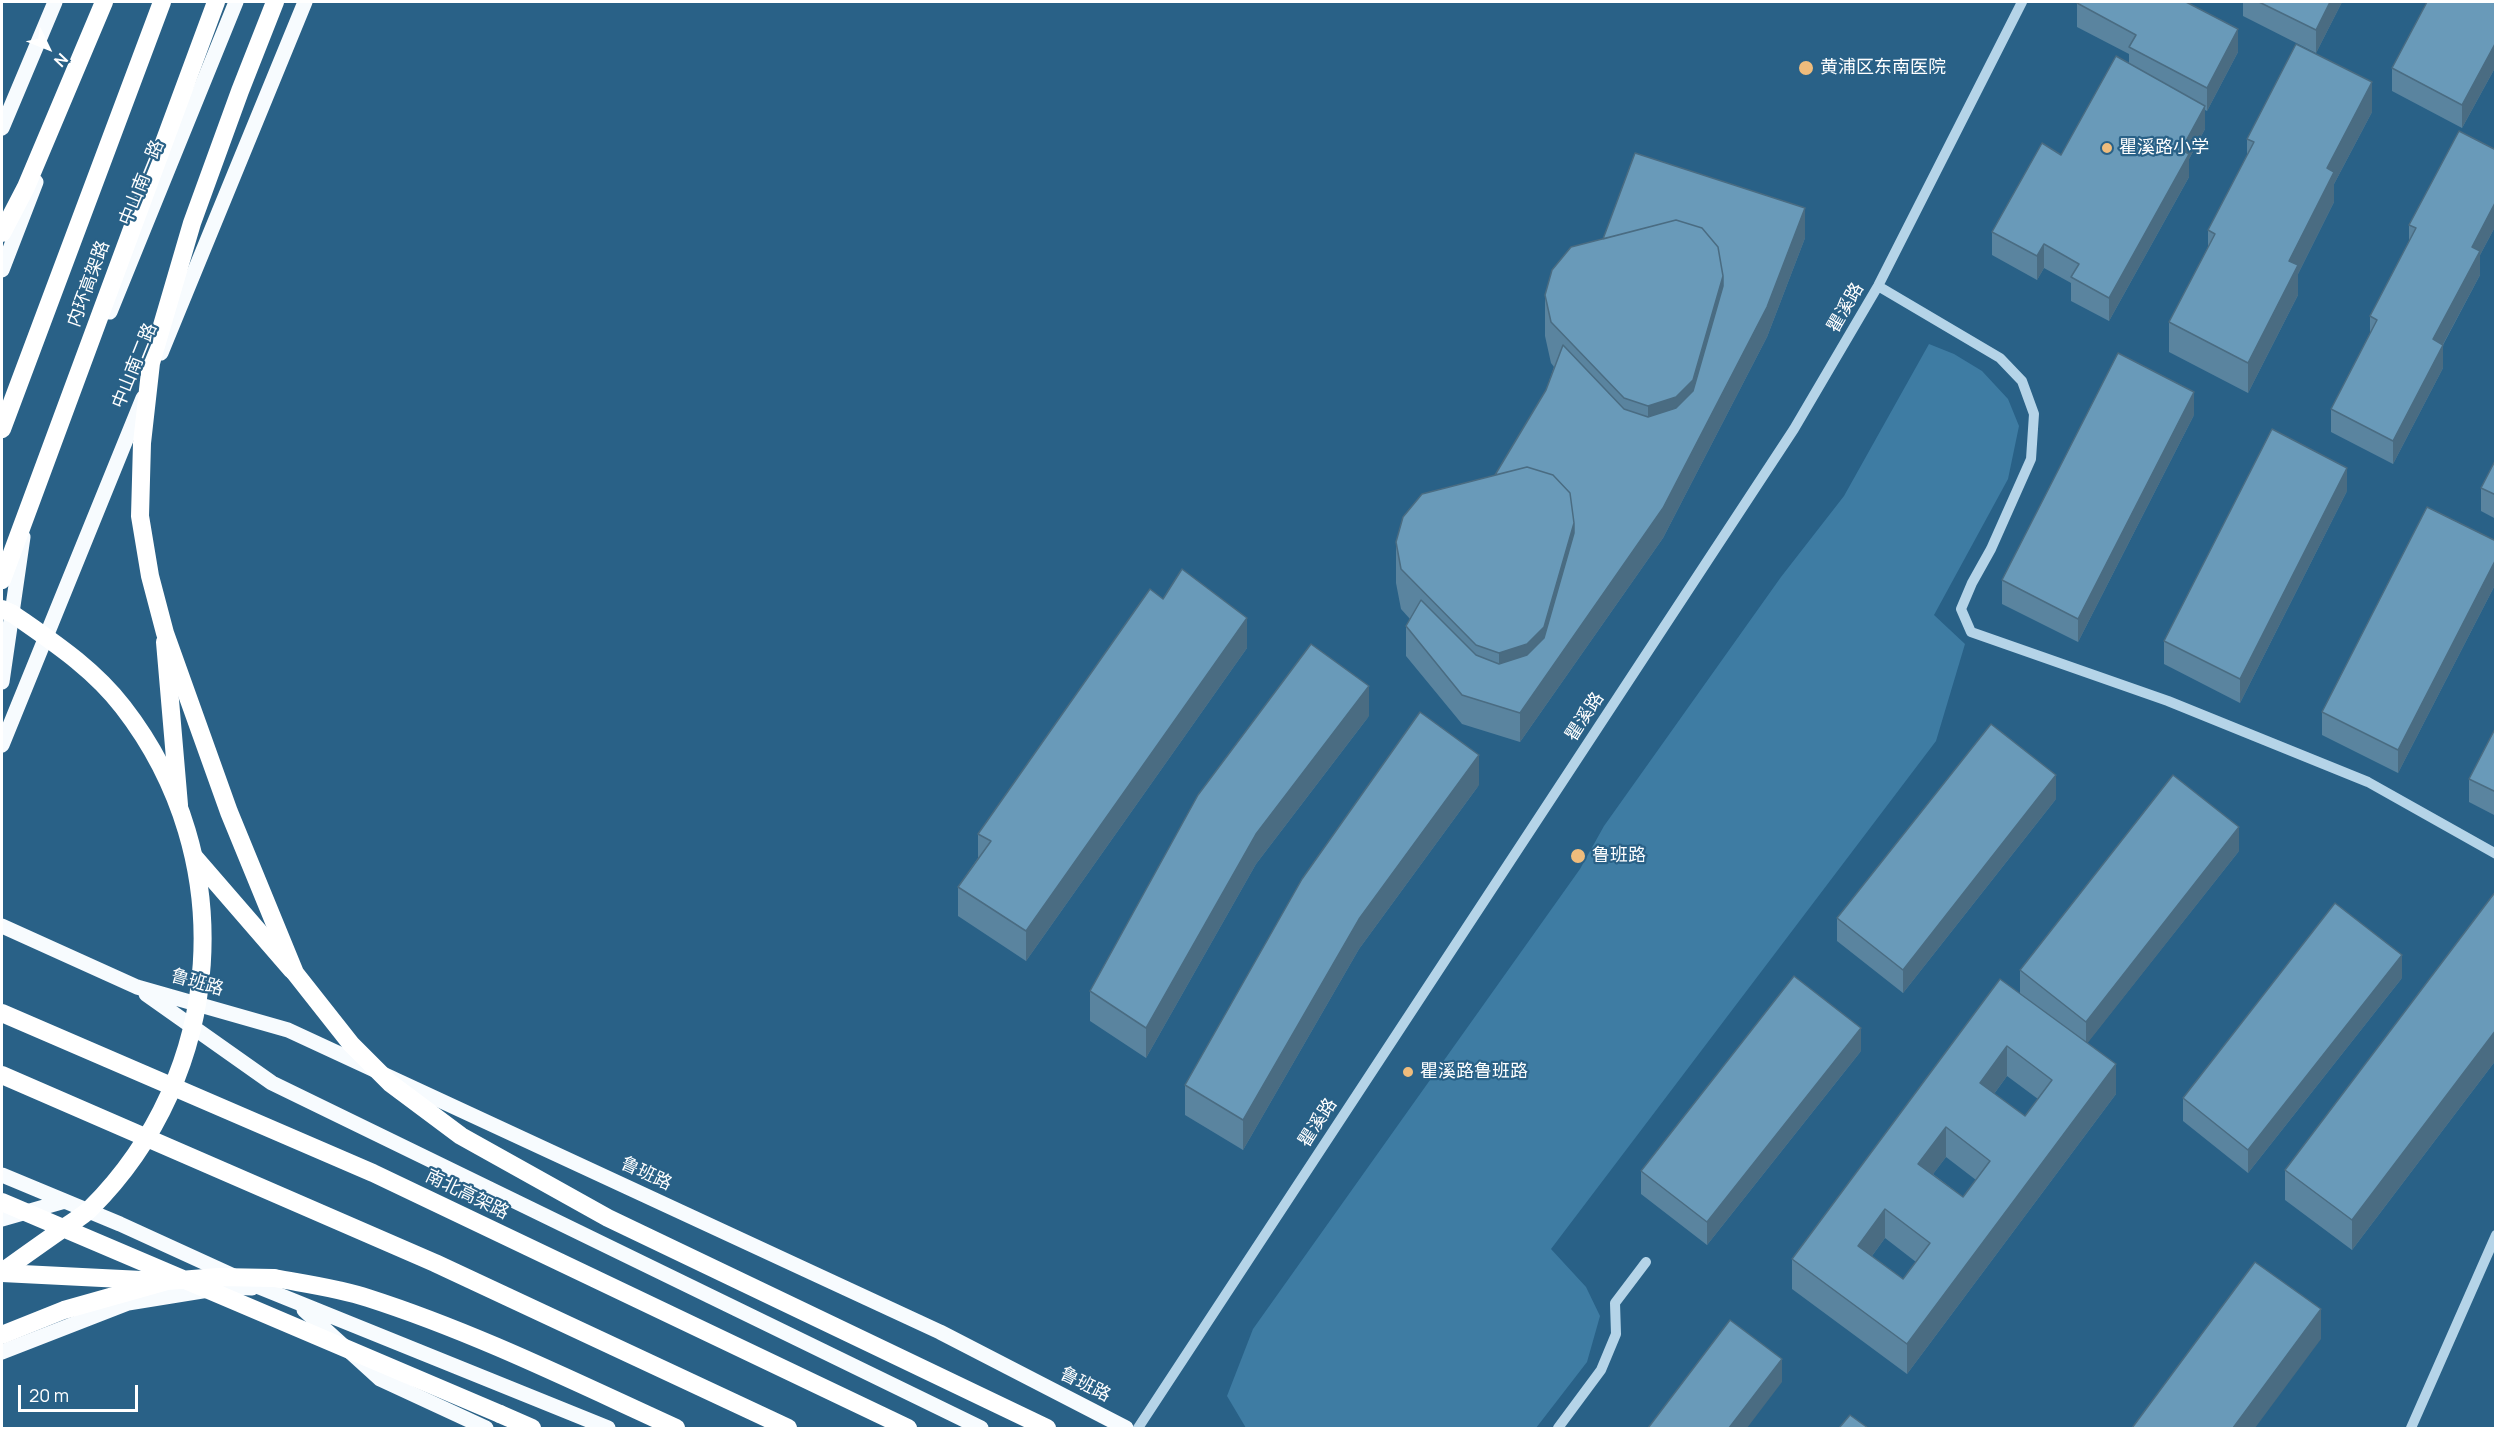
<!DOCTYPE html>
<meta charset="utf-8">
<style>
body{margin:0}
#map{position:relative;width:2497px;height:1430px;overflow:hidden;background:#296187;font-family:Manrope,sans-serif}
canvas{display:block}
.frame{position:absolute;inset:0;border:3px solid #fff;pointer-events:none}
.north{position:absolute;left:18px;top:18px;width:60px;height:60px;-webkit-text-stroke:4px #296187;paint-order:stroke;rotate:133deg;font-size:16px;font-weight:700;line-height:24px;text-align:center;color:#fff}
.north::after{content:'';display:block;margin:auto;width:21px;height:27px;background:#fff;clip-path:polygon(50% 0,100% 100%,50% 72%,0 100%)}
.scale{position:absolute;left:18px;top:1385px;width:120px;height:27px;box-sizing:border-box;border:3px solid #fff;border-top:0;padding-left:8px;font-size:18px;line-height:21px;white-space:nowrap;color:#fff;-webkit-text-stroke:4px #296187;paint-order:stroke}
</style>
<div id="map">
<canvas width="2497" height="1430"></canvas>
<div class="frame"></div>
<div class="north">N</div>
<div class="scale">20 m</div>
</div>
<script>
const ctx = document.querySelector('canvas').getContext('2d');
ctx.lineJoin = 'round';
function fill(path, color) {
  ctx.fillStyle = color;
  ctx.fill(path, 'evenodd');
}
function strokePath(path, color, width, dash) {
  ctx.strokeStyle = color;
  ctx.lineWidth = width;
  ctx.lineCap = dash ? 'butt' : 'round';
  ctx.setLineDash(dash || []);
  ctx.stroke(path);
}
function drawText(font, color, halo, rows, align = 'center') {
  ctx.font = font + ' Manrope,"Noto Sans SC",sans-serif';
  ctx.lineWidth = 4.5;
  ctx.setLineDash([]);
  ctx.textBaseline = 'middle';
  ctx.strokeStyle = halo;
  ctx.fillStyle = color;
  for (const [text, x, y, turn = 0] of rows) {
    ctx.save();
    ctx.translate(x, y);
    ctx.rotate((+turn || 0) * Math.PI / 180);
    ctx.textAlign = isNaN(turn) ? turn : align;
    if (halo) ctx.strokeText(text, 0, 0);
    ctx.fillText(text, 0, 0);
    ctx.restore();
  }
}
const green = new Path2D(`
 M 1929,344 L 1954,354 L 1982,371 L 2008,399 L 2019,426 L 2008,479 L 1934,615 L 1965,644 L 1936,741 L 1551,1249 L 1586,1287 L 1600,1316 L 1587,1362 L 1536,1428 L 1246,1428 L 1227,1396 L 1253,1329 L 1580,869 L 1604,826 L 1781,577 L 1844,496 Z`);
const minor = new Path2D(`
 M 1878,286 L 2000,358 L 2022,381 L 2034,414 L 2031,459 L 1991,549 L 1972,583 L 1961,609 L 1971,632 L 2168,701 L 2368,782 L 2496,854
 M 1138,1428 L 1794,429 L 1878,286 L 2022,2
 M 1558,1428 L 1601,1370 L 1616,1334 L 1615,1303 L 1646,1262
 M 2411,1428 L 2496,1235`);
const major = new Path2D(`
 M 2,128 L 55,2
 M 2,270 L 36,182
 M 110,312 L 236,2
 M 161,353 L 305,2
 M 2,682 L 23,537
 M 2,745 L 143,398
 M 2,926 L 137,987 L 288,1030 L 940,1332 L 1126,1428
 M 146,994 L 272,1083 L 981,1428
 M 2,1175 L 120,1224 L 247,1282 L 608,1428
 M 2,1219 L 65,1201
 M 304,1310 L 380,1379 L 486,1428
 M 2,1352 L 128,1303 L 227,1287 L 252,1288`);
const highway = new Path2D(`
 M 2,233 L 26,187 L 104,2
 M 2,429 L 162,2
 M 165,642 L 179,805
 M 195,858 L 292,970
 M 2,1013 L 373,1173 L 908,1428
 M 2,1075 L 435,1263 L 788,1428
 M 2,1273 L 162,1281
 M 274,1278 C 306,1284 338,1288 368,1298 C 474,1332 575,1382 676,1428
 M 500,1414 L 532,1428`);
const highwayBridge = new Path2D(`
 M 275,2 L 240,91 L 192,223 L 151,363 L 142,443 L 140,516 L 150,576 L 165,633 L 229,812 L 295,973 L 351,1044 L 390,1083 L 461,1136 L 608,1218 L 1047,1428
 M 2,580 L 216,2
 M 2,609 L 13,614 C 53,642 93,668 123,707 C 241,859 226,1074 90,1209 C 82,1217 70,1223 61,1230 C 41,1244 21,1258 2,1272
 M 2,1202 L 500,1414
 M 2,1335 L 64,1310 L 167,1281 L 218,1277 L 274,1278`);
const wall = new Path2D(`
 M 2243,2 L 2342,2 L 2316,53 L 2243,16 Z
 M 2496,2 L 2496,66 L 2462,128 L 2392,91 L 2392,68 Z
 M 2077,3 L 2238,52 L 2207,111 L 2205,110 L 2205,129 L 2189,159 L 2189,177 L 2109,321 L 2071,301 L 2071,283 L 2044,268 L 2037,280 L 1992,255 L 1992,232 L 2061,155 L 2129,64 L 2129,54 L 2077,27 Z
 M 2372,112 L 2334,184 L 2334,202 L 2298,274 L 2298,295 L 2248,393 L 2169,352 L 2169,322 L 2208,247 L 2208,230 L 2247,155 L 2247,139 Z
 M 2496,150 L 2496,225 L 2480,255 L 2480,275 L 2443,345 L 2443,368 L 2393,464 L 2331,432 L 2331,409 L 2370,333 L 2370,316 L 2409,241 L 2409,225 Z
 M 1805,238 L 1767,337 L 1663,538 L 1520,742 L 1462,724 L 1406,656 L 1406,626 L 1410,619 L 1401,609 L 1396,583 L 1396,542 L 1495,475 L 1546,390 L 1554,367 L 1551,363 L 1545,336 L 1545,295 Z
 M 2194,415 L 2078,642 L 2002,604 L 2002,580 Z
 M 2496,459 L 2496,519 L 2481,511 L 2481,488 Z
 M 2347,491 L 2240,703 L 2164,664 L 2164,641 Z
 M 2496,541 L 2496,583 L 2398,773 L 2322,735 L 2322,712 Z
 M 1163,599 L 1247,648 L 1026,961 L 958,916 L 958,887 L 978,858 L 978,834 Z
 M 1369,716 L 1256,864 L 1146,1058 L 1090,1021 L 1090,991 Z
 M 2496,727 L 2496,816 L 2469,802 L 2469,779 Z
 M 1479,785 L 1359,949 L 1243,1150 L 1185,1115 L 1185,1085 Z
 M 2056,799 L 1903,993 L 1837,941 L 1837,918 Z
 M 2239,851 L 2087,1043 L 2116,1094 L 1907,1374 L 1792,1289 L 1792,1259 L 2020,993 L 2020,970 ZM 2007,1076 L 2038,1099 L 2025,1116 L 1994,1094 ZM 1946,1157 L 1976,1180 L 1963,1197 L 1933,1174 ZM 1885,1238 L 1916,1262 L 1903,1279 L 1872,1256 Z
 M 2496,891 L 2496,1060 L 2352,1250 L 2285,1200 L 2285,1170 Z
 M 2402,978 L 2248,1173 L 2183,1121 L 2183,1098 Z
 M 1861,1051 L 1707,1245 L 1641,1194 L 1641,1171 Z`);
const shadedWall = new Path2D(`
 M 2330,2 L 2342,2 L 2316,53 L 2316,30 Z
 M 2238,29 L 2238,52 L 2207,111 L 2207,88 Z
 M 2496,42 L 2496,66 L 2462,128 L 2462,105 Z
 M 2372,82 L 2372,112 L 2334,184 L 2334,202 L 2298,274 L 2298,295 L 2248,393 L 2248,363 L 2327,168 Z
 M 2205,106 L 2205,129 L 2189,159 L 2189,177 L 2109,321 L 2109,298 L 2181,150 Z
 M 2496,201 L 2496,225 L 2480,255 L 2480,275 L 2433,363 L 2433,339 L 2472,247 Z
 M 1805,208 L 1805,238 L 1767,337 L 1663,538 L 1520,742 L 1520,713 Z
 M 2044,244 L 2044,268 L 2037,280 L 2037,256 Z
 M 1723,276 L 1723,316 L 1693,420 L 1648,447 L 1648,406 Z
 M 2443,345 L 2443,368 L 2393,464 L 2393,441 Z
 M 2194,392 L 2194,415 L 2078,642 L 2078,619 Z
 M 2347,468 L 2347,491 L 2240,703 L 2240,679 Z
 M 1574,523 L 1574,563 L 1544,667 L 1499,694 L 1499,653 Z
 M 2496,559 L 2496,583 L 2398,773 L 2398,750 Z
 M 1247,618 L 1247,648 L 1026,961 L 1026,931 Z
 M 1369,686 L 1369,716 L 1256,864 L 1146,1058 L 1146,1028 L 1256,834 Z
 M 1479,755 L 1479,785 L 1359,949 L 1243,1150 L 1243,1120 L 1359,919 Z
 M 2056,775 L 2056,799 L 1903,993 L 1903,970 Z
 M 2239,827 L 2239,851 L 2086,1045 L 2086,1022 Z
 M 2402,955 L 2402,978 L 2248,1173 L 2248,1150 Z
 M 1861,1028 L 1861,1051 L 1707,1245 L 1707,1222 Z
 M 2496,1030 L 2496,1060 L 2352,1250 L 2352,1220 Z
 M 2007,1046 L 2007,1076 L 1980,1113 L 1980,1083 Z
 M 2116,1064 L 2116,1094 L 1907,1374 L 1907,1344 Z
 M 1946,1127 L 1946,1157 L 1918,1194 L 1918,1164 Z
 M 1885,1209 L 1885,1238 L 1858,1275 L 1858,1246 Z
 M 2321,1309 L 2321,1339 L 2255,1428 L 2233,1428 Z
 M 1782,1359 L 1782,1382 L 1747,1428 L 1729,1428 Z`);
const building = new Path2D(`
 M 2078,2 L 2186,2 L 2238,29 L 2207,88 L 2129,47 L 2136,35 L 2077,3 Z
 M 2259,2 L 2330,2 L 2316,30 Z
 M 2427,2 L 2496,2 L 2496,42 L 2462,105 L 2392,68 Z
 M 2296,44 L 2372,82 L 2327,168 L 2334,172 L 2289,261 L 2298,265 L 2248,363 L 2169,322 L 2215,234 L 2208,230 L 2254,142 L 2247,139 Z
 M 2116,56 L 2205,106 L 2181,150 L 2189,154 L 2109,298 L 2071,277 L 2079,264 L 2044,244 L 2037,256 L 1992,232 L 2042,143 L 2061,155 Z
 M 2459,131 L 2496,150 L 2496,201 L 2472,247 L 2480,251 L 2433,339 L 2443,345 L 2393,441 L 2331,409 L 2377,320 L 2370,316 L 2416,228 L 2409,225 Z
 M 1635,153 L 1805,208 L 1767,307 L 1663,508 L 1520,713 L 1462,695 L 1406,626 L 1421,600 L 1476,655 L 1499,664 L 1527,655 L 1544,638 L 1574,533 L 1574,523 L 1570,493 L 1553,475 L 1527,467 L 1495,475 L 1546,390 L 1563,345 L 1624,409 L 1648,417 L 1676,408 L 1693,391 L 1723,286 L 1723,276 L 1718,247 L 1702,228 L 1676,220 L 1603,239 Z
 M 1676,220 L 1702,228 L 1718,247 L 1723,276 L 1693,380 L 1676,397 L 1648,406 L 1624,398 L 1551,322 L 1545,295 L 1552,270 L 1571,247 Z
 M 2118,353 L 2194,392 L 2078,619 L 2002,580 Z
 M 2272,429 L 2347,468 L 2240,679 L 2164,641 Z
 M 2496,459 L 2496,495 L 2481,488 Z
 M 1527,467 L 1553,475 L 1570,493 L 1574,523 L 1544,627 L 1527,644 L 1499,653 L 1476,645 L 1401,569 L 1396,542 L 1403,517 L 1422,494 Z
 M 2427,507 L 2496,541 L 2496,559 L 2398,750 L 2322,712 Z
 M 1182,569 L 1247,618 L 1026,931 L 958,887 L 991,841 L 978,834 L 1150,589 L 1163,599 Z
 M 1311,644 L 1369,686 L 1256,834 L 1146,1028 L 1090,991 L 1198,795 Z
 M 1420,712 L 1479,755 L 1359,919 L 1243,1120 L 1185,1085 L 1302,879 Z
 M 1991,724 L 2056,775 L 1903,970 L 1837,918 Z
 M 2496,727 L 2496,792 L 2469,779 Z
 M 2173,775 L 2239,827 L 2086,1022 L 2020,970 Z
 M 2496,891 L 2496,1030 L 2352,1220 L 2285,1170 Z
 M 2335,903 L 2402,955 L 2248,1150 L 2183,1098 Z
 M 1794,976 L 1861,1028 L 1707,1222 L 1641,1171 Z
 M 2000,979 L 2116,1064 L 1907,1344 L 1792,1259 ZM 2007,1046 L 2052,1080 L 2025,1116 L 1980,1083 ZM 1946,1127 L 1990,1161 L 1963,1197 L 1918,1164 ZM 1885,1209 L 1930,1243 L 1903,1279 L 1858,1246 Z
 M 2255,1262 L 2321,1309 L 2233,1428 L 2132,1428 Z
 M 1730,1320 L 1782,1359 L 1729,1428 L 1648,1428 Z
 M 1850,1415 L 1868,1428 L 1839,1428 Z`);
const markers = [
 [1806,68,8,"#efbc7c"],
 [2107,148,6,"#efbc7c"],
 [1578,856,8,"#efbc7c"],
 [1408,1072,6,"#efbc7c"]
];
const poiNames = [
 ["黄浦区东南医院",1820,68],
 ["瞿溪路小学",2119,148],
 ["鲁班路",1592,856],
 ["瞿溪路鲁班路",1420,1072]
];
const streetNames = [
 ["中山南一路",142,183,-68],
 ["内环高架路",89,284,-70],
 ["瞿溪路",1846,308,-60],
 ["中山南二路",135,366,-68],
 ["瞿溪路",1585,717,-57],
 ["鲁班路",197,983,16],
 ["瞿溪路",1318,1123,-57],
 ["鲁班路",646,1174,25],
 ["南北高架路",467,1195,26],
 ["鲁班路",1085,1385,27]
];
fill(green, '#3e7ca3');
strokePath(minor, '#b5d4e8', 10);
strokePath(major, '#f7fbfe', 15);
strokePath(highway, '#fff', 18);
strokePath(highwayBridge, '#fff', 18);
fill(wall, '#5a849f');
fill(shadedWall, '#4a6c82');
fill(building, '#699ab9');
strokePath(building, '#4a6c82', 1.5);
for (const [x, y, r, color] of markers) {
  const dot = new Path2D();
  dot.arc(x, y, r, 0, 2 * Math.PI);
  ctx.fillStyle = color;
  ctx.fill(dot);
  strokePath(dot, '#296187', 2);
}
drawText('18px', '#fff', '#296187', poiNames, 'left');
drawText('18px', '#fff', '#296187', streetNames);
</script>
